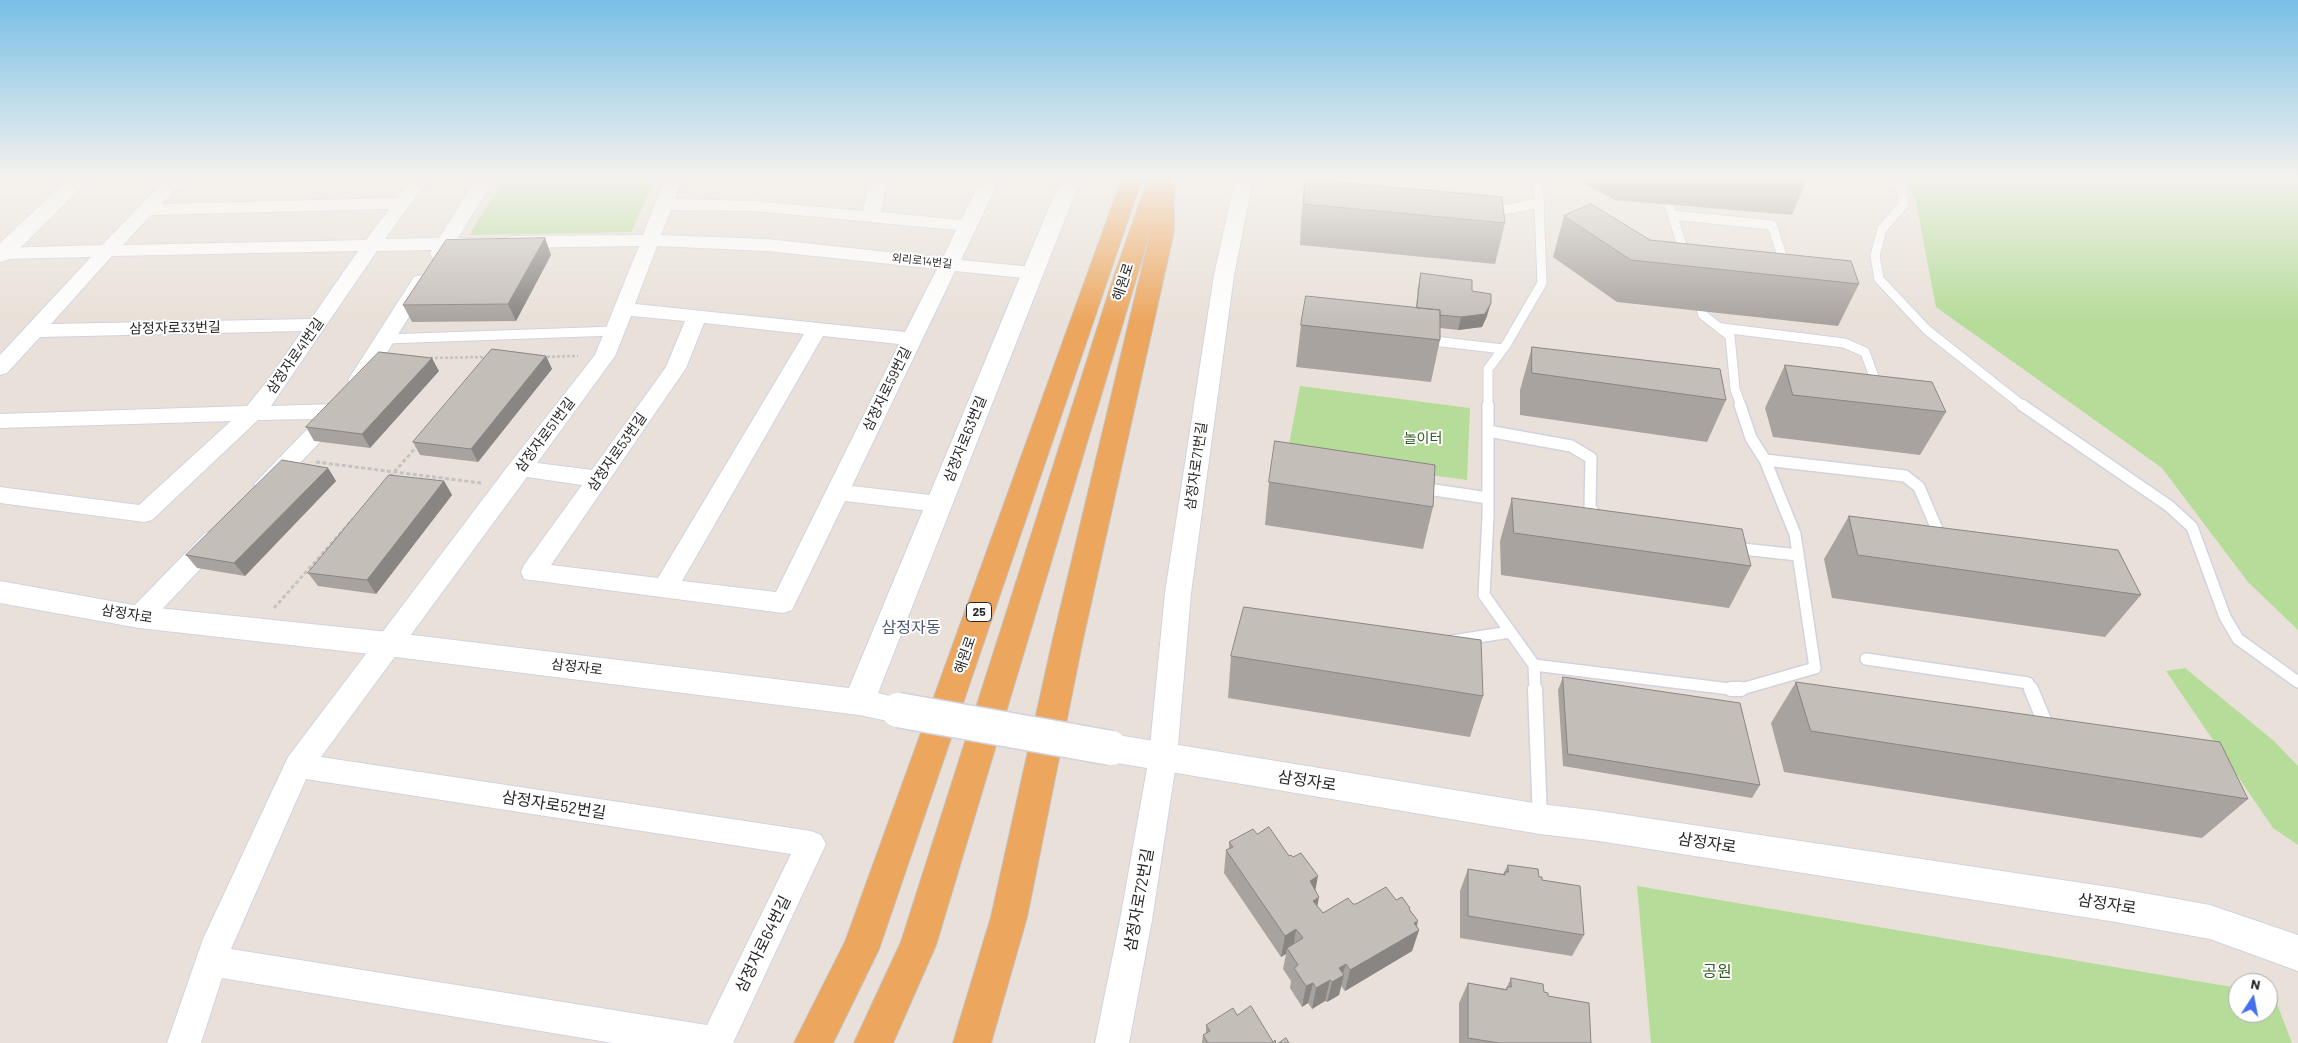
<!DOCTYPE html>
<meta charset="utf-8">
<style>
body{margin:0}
#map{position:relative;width:2298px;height:1043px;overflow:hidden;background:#e9e1d9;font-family:Barlow,sans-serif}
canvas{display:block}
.north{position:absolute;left:2228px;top:973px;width:50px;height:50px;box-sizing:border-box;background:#fff;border:1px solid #a9a9a9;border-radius:50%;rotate:11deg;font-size:14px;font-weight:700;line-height:20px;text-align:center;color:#272727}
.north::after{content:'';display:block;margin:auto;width:18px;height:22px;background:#4370ed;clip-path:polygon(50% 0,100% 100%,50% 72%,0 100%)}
</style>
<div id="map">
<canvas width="2298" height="1043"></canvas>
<div class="north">N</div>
</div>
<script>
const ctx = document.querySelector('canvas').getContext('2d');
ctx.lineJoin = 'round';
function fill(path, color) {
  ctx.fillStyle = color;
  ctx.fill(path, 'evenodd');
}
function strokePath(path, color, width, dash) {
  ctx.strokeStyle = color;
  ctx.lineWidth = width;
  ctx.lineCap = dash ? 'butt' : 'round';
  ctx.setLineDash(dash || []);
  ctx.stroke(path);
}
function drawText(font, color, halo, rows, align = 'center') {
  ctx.font = font + ' Barlow,"Noto Sans KR",sans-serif';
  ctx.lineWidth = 4;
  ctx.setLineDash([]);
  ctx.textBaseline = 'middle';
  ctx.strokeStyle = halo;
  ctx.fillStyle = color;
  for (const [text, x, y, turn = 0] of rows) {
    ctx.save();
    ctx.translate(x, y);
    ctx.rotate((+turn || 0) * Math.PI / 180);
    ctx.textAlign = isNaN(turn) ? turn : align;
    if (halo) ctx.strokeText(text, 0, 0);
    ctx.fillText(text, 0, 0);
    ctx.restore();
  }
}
const green = new Path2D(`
 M 506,176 L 657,176 L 631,232 L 469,235 Z
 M 1900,176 L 2298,176 L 2298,630 L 2248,582 L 2162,468 L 1936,307 L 1915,197 Z
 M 1300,386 L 1470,408 L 1467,480 L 1287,455 Z
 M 2185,668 L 2274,741 L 2298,766 L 2298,845 L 2273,828 L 2166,671 Z
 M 1637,886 L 2238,988 L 2238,1013 L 2268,1013 L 2268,993 L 2273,993 L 2292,1043 L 1651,1043 Z`);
const pathFar1 = new Path2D(`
 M 542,357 L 578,356
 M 430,358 L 488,357`);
const path = new Path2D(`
 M 316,462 L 481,483
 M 390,477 L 417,446
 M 274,608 L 353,519`);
const serviceFar2 = new Path2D(`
 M 1660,176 L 1686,258
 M 1893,176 L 1899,184 L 1904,204 L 1882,229 L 1875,256 L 1879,279 L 1927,330 L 2023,406
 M 1347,197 L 1350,176
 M 1488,213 L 1540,203
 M 1673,215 L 1772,225 L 1786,268
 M 1697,297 L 1703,315 L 1730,336 L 1735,389 L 1741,406
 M 1722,328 L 1844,343 L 1865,352 L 1878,388
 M 386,339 L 615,331
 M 1425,340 L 1503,349
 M 1488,406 L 1488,369 L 1506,345 L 1542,283 L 1538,176`);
const serviceFar1 = new Path2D(`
 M 1488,405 L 1488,517 L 1484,595 L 1534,665 L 1535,690
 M 2022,405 L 2169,506 L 2192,527 L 2225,617 L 2238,639 L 2298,682
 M 1488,431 L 1571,446 L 1591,458 L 1590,507 L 1599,521
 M 1765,460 L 1905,476 L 1919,487 L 1939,534
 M 1421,488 L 1488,498
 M 1733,548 L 1798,555
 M 1452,641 L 1510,632
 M 1866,659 L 2028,683 L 2031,690
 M 1534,665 L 1738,690 L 1815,668 L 1795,534 L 1765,460 L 1751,438 L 1740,405`);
const service = new Path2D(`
 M 1535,689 L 1540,819
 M 1731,689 L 1741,689
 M 2031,689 L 2048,730`);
const minor = new Path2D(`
 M 169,176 L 188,176 L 162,204 L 397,198 L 413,176 L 431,176 L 385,239 L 439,238 L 478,176 L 496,176 L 458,238 L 484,239 L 486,243 L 484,247 L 451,249 L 446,257 L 439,259 L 432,257 L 430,253 L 432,250 L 377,251 L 271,406 L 336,404 L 344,406 L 347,411 L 343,418 L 274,490 L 266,492 L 258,490 L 254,484 L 317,419 L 258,420 L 152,520 L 144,522 L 0,503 L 0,487 L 139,505 L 231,421 L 0,428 L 0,414 L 247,406 L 268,380 L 302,331 L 40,337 L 7,373 L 0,375 L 0,355 L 91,257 L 1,259 L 0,248 L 102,245 ZM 389,209 L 366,240 L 123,245 L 151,215 ZM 358,251 L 311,319 L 51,324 L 112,256 Z
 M 666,176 L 684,176 L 675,199 L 754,201 L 863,211 L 870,176 L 888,176 L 881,212 L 961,220 L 983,176 L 1001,176 L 961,260 L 1033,267 L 1040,269 L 1043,273 L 1040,277 L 1033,279 L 955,271 L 852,486 L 939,496 L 947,498 L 951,504 L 947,510 L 939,512 L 845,501 L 792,610 L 783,613 L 524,579 L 521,572 L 524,565 L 582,485 L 527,477 L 321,757 L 811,831 L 821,835 L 826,844 L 733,1043 L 613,1043 L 222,978 L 201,1043 L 167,1043 L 203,939 L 288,757 L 511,462 L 595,355 L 639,246 L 513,248 L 506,246 L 504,242 L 506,238 L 513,236 L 643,235 ZM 671,210 L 754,211 L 956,230 L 943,258 L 767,239 L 661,235 ZM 657,246 L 767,251 L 937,269 L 905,332 L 635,304 ZM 631,316 L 685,321 L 666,367 L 592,470 L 537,463 L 615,356 ZM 704,323 L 804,334 L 658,578 L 551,565 L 686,368 ZM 823,336 L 899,344 L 776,592 L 682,581 ZM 306,779 L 791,854 L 707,1025 L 231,949 Z
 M 1236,176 L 1254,176 L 1234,275 L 1191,593 L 1177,757 L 1152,920 L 1129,1043 L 1095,1043 L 1120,920 L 1149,757 L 1165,593 L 1214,275 Z
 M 421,275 L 428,277 L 431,281 L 370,380 L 366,385 L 359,387 L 352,385 L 348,380 L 414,277 Z
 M 214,530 L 223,533 L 226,539 L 223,545 L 148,624 L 139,627 L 130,624 L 126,617 L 130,610 L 205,533 Z`);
const tertiary = new Path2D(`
 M 71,176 L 93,176 L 8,260 L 0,262 L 0,243 Z
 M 1062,176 L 1082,176 L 878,693 L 909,701 L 914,710 L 909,719 L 898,723 L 859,715 L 388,656 L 139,628 L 0,603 L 0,581 L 139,606 L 388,632 L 849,688 Z
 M 1111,734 L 1540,804 L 1599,811 L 2116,888 L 2210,905 L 2298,935 L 2298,971 L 2210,939 L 2116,922 L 1599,841 L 1540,834 L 1111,762 L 1100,758 L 1095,748 L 1100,738 Z`);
const trunk = new Path2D(`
 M 1123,176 L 1143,176 L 879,949 L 833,1043 L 794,1043 L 845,942 Z
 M 1149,176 L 1169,176 L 1167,182 L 1171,183 L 1174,187 L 1174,231 L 1083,639 L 1027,917 L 991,1043 L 953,1043 L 991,917 L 1053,639 L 1152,226 L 936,945 L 893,1043 L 854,1043 L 901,942 L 1115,273 Z`);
const tertiaryBridge = new Path2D(`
 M 898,710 L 1111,748`);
const wall = new Path2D(`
 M 1570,176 L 1808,176 L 1792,215 L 1615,200 Z
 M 1305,179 L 1505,223 L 1495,264 L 1300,245 L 1301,220 Z
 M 1564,216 L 1650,240 L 1859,284 L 1838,326 L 1617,302 L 1553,257 Z
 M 545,238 L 551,255 L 516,321 L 412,322 L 403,305 Z
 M 1421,273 L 1472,291 L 1487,316 L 1482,327 L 1458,330 L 1440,328 L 1440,340 L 1431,382 L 1296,367 L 1301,325 L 1416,308 L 1418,286 Z
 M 1532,347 L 1726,400 L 1707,442 L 1520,415 L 1520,390 Z
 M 546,356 L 552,369 L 478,462 L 420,455 L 413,442 Z
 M 1785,365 L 1946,412 L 1920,455 L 1773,437 L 1765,408 Z
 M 439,371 L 370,448 L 314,441 L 306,427 Z
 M 328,468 L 336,481 L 245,576 L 197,568 L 186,555 Z
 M 444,481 L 452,495 L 376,594 L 318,586 L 308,573 Z
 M 1269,482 L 1433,507 L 1423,549 L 1265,525 Z
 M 1512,498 L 1751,566 L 1729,608 L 1501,575 L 1500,541 Z
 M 1849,516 L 2141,595 L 2105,637 L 1832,598 L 1824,559 Z
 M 1231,656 L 1483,696 L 1470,737 L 1228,698 Z
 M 1563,677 L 1760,785 L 1752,798 L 1563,766 L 1558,690 Z
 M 1796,682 L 2248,799 L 2202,838 L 1784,772 L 1771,723 Z
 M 1257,834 L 1289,856 L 1315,890 L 1317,906 L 1323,913 L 1353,904 L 1396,900 L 1410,910 L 1417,926 L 1419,930 L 1412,951 L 1345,991 L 1341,986 L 1339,995 L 1327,1002 L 1325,1001 L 1312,1009 L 1308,1003 L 1302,1007 L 1290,988 L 1291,981 L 1283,969 L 1286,954 L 1281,957 L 1224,873 L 1226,850 L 1229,849 L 1229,842 Z
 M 1508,865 L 1539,877 L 1542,880 L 1584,935 L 1572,956 L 1460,938 L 1460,891 L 1468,869 L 1503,874 Z
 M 1511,978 L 1544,992 L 1591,1043 L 1459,1043 L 1459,1003 L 1468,983 L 1506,989 Z
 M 1237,1015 L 1273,1042 L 1276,1043 L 1202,1043 L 1203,1035 L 1206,1033 L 1206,1025 Z`);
const shadedWall = new Path2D(`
 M 545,238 L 551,255 L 516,321 L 508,304 Z
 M 1491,303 L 1487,316 L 1482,327 L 1458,330 L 1461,317 Z
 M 546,356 L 552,369 L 478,462 L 471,449 Z
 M 432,358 L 439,371 L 370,448 L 362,434 Z
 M 328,468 L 336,481 L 245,576 L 234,563 Z
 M 444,481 L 452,495 L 376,594 L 367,580 Z
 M 1318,876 L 1314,898 L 1310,881 Z
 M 1319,897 L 1315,919 L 1313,901 Z
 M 1418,921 L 1415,933 L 1419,930 L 1412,951 L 1345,991 L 1350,970 Z
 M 1296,929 L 1293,950 L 1287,948 L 1286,954 L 1281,957 L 1285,936 Z
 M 1346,964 L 1342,976 L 1344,975 L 1339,995 L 1327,1002 L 1332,982 L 1339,968 Z
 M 1330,980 L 1325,1001 L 1312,1009 L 1316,988 Z
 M 1313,983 L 1308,1003 L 1302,1007 L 1306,986 Z`);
const building = new Path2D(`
 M 1305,179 L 1502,197 L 1505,223 L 1304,204 Z
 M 1591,204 L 1650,240 L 1851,261 L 1859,284 L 1631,260 L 1564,216 Z
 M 545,238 L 508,304 L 403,305 L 446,240 Z
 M 1421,273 L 1472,280 L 1472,291 L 1491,294 L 1491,303 L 1485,314 L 1461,317 L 1440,315 L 1440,310 L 1417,308 Z
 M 1306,296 L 1440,310 L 1440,340 L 1301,325 Z
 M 1532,347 L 1720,369 L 1726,400 L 1532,373 Z
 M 492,349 L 546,356 L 471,449 L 413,442 Z
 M 379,352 L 432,358 L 362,434 L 306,427 Z
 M 1785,365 L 1932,382 L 1946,412 L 1793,395 Z
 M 1275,441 L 1435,465 L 1433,507 L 1269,482 Z
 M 282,460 L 328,468 L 234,563 L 186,555 Z
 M 389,475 L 444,481 L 367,580 L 308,573 Z
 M 1512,498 L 1742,529 L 1751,566 L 1514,533 Z
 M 1849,516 L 2118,550 L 2141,595 L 1858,555 Z
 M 1244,607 L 1481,640 L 1483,696 L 1231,656 Z
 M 1563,677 L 1740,703 L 1760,785 L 1568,754 Z
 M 1796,682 L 2220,742 L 2248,799 L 1811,731 Z
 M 1269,827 L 1289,856 L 1291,855 L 1293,857 L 1301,853 L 1318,876 L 1310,881 L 1319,897 L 1313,901 L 1323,913 L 1348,898 L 1353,904 L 1356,904 L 1386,887 L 1396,900 L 1402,897 L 1410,908 L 1409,909 L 1418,921 L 1414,923 L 1419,930 L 1350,970 L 1346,964 L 1339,968 L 1344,975 L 1332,982 L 1330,980 L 1316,988 L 1313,983 L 1306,986 L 1294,968 L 1298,965 L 1287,948 L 1303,938 L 1296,929 L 1285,936 L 1226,850 L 1233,847 L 1229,842 L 1253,829 L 1257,834 Z
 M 1508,865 L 1538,869 L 1539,877 L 1542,877 L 1542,880 L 1580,886 L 1584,935 L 1468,916 L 1468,869 L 1505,875 L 1505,872 L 1508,872 Z
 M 1511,978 L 1543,984 L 1544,992 L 1548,993 L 1548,996 L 1589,1003 L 1591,1043 L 1499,1043 L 1468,1038 L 1468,983 L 1507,990 L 1507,987 L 1511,987 Z
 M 1251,1006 L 1273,1042 L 1275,1040 L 1276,1043 L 1208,1043 L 1203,1035 L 1210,1031 L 1206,1025 L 1233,1008 L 1237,1015 Z
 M 1286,1038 L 1289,1043 L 1279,1043 Z`);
const farStreetnames = [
 ["외리로14번길",922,261,6]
];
const shields = [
 [979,612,25]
];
const shieldNames = [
 ["25",979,612]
];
const streetNames = [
 ["해원로",1123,282,-72],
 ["삼정자로33번길",175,328,-1],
 ["삼정자로41번길",295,356,-55],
 ["삼정자로59번길",887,389,-64],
 ["삼정자로51번길",545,435,-53],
 ["삼정자로63번길",965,439,-68],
 ["삼정자로53번길",617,452,-55],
 ["삼정자로71번길",1196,466,-82],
 ["삼정자로",127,614,9],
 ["해원로",965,655,-71],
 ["삼정자로",577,667,7]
];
const parkNames = [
 ["놀이터",1423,438]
];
const quarterNames = [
 ["삼정자동",911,628]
];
const nearStreetnames = [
 ["삼정자로",1307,781,9],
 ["삼정자로52번길",554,805,9],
 ["삼정자로",1707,843,9],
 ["삼정자로72번길",1139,900,-80],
 ["삼정자로",2107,904,9],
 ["삼정자로64번길",763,944,-64]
];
const nearParknames = [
 ["공원",1717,972]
];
fill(green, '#b5dc99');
strokePath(serviceFar2, '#cfd3df', 11);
strokePath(serviceFar1, '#cfd3df', 14);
strokePath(service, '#cfd3df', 17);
strokePath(minor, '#cfd3df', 2);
strokePath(tertiary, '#cfd3df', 2);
strokePath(trunk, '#c3c3c3', 2);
strokePath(pathFar1, '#c3c3c3', 2.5, [3, 2]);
strokePath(path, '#c3c3c3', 3, [4, 2.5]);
strokePath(serviceFar2, '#fff', 9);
strokePath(serviceFar1, '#fff', 11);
strokePath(service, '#fff', 14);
fill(minor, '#fff');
fill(tertiary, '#fff');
fill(trunk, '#eca65e');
strokePath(tertiaryBridge, '#cfd3df', 37, []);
strokePath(tertiaryBridge, '#fff', 34);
fill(wall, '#a9a39f');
fill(shadedWall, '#898582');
fill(building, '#c4beb9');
strokePath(building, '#898582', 1);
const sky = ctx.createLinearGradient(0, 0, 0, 322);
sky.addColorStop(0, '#79bfe7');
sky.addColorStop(0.55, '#f5f2ee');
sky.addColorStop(1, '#f5f2ee00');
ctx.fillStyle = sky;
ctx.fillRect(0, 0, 2298, 322);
drawText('11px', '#272727', '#fff', farStreetnames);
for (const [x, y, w] of shields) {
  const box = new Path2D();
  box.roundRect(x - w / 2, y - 9.5, w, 19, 4);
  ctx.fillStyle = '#fff';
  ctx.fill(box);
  strokePath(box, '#272727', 1);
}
drawText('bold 12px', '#272727', null, shieldNames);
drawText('14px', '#272727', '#fff', streetNames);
drawText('14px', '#305d1e', '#fff', parkNames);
drawText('16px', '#4b5674', '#fff', quarterNames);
drawText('16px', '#272727', '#fff', nearStreetnames);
drawText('16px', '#305d1e', '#fff', nearParknames);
</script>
